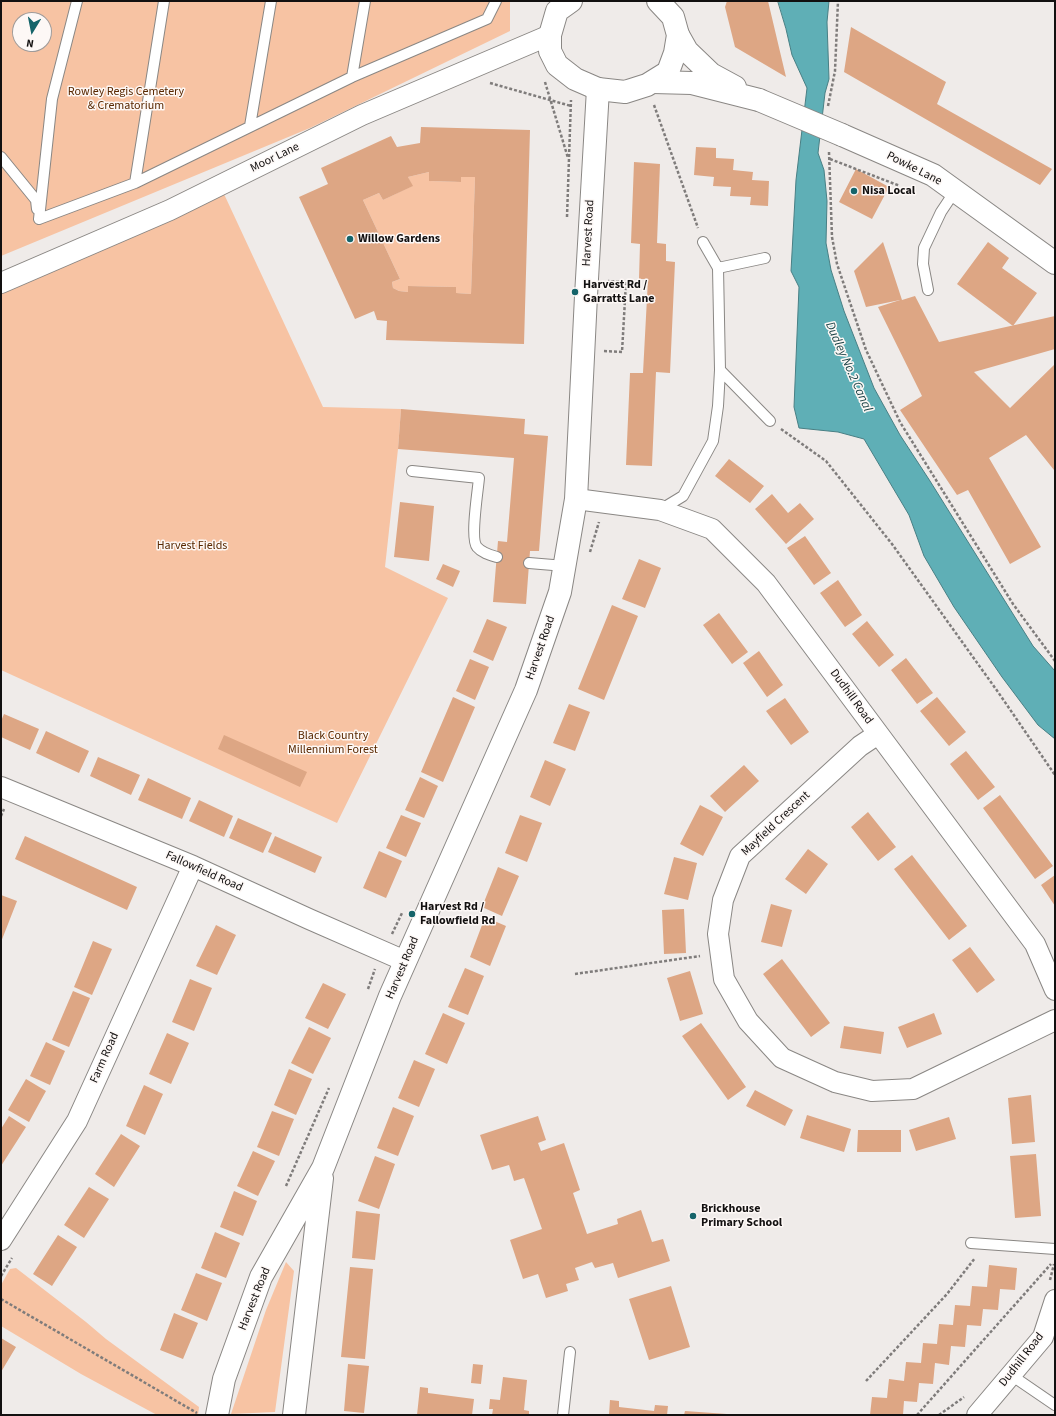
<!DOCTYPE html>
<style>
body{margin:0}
#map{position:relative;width:1056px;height:1416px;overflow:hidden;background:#efebe9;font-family:"Source Sans 3",sans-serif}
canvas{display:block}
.frame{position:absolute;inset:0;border:2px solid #121010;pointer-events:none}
.north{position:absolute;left:12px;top:12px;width:40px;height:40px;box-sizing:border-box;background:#fdf8f6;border:1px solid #9f9b9a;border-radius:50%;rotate:190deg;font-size:11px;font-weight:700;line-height:16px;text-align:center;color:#121010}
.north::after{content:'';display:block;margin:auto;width:14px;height:18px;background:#15646a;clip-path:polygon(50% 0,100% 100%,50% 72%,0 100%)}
</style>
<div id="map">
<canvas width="1056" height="1416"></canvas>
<div class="frame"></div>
<div class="north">N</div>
</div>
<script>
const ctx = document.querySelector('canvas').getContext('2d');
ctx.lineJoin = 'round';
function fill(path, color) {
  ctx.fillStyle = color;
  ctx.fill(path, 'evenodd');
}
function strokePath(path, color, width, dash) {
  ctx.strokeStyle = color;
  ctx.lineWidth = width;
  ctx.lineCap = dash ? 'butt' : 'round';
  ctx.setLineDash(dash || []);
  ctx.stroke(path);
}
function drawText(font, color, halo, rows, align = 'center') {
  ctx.font = font + ' "Source Sans 3",sans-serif';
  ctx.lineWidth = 3;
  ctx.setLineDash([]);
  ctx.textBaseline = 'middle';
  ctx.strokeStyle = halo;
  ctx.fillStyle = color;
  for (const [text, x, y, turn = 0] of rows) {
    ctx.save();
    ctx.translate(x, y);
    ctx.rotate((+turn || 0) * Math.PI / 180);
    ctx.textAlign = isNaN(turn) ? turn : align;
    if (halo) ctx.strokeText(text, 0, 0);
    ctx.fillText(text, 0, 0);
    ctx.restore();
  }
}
const green = new Path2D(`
 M 1,1 L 510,1 L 510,31 L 310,128 L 1,256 ZM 20,20 L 44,20 L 44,44 L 20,44 Z
 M 429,172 L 430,181 L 461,182 L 461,177 L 475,177 L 471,294 L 456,293 L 456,287 L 408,286 L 408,292 L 399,291 L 393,288 L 392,282 L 400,279 L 363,200 L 379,193 L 383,200 L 412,186 L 408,177 Z
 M 224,194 L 323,407 L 401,409 L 398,449 L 385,567 L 448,598 L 337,823 L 1,670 L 1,294 Z
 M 286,1262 L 294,1271 L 275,1412 L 231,1414 L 266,1310 Z
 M 16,1268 L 86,1322 L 106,1339 L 199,1407 L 198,1415 L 157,1415 L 81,1374 L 1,1326 L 1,1285 L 10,1269 Z`);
const water = new Path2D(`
 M 778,1 L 829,1 L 827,22 L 829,79 L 825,93 L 818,153 L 824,170 L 827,201 L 826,243 L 831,270 L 844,311 L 874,388 L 900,435 L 930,481 L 1033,646 L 1055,671 L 1055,739 L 1038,725 L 1002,677 L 954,607 L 924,556 L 909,515 L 864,439 L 838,432 L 799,428 L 794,407 L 799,287 L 791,271 L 796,180 L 807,88 L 792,55 L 786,29 Z`);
const building = new Path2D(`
 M 727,1 L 768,1 L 786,77 L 735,47 L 725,7 Z
 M 851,27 L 946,82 L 937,104 L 1052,169 L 1040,185 L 844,72 Z
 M 421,127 L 530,130 L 524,344 L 386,340 L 387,321 L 377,320 L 374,311 L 355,319 L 299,197 L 328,184 L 321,168 L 391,136 L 397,147 L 420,143 ZM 429,172 L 429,181 L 461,182 L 461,177 L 475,177 L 471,294 L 456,293 L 456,287 L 408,286 L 408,292 L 399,291 L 393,288 L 392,282 L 400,279 L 363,200 L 379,193 L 383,200 L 413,186 L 408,177 Z
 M 696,147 L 716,148 L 716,158 L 734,159 L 733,170 L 753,172 L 752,180 L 769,181 L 768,206 L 750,205 L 751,197 L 730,196 L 731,187 L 713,186 L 714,177 L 694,175 Z
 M 634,162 L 660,164 L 657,243 L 666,244 L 666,261 L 675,262 L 670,373 L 656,372 L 652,466 L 626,465 L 630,373 L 643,373 L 648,279 L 639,279 L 640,244 L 631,243 Z
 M 856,169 L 889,187 L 872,219 L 839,202 Z
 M 883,242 L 902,300 L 915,296 L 939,342 L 1055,316 L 1055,349 L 974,372 L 1010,408 L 1055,364 L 1055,469 L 1054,470 L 1026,435 L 989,458 L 1041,547 L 1010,564 L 968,490 L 957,495 L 900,410 L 922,396 L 878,307 L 900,300 L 866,307 L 854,271 Z
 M 988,242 L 1009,258 L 1002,268 L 1037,293 L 1013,326 L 957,284 Z
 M 401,409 L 525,419 L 524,434 L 548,436 L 539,551 L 530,551 L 526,604 L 493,602 L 498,541 L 507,542 L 514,458 L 398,449 Z
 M 729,459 L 764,486 L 750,503 L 715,476 Z
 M 772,494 L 788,513 L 800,503 L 814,519 L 786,544 L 755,509 Z
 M 400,502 L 434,506 L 429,561 L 394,557 Z
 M 805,536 L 831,573 L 814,585 L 787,548 Z
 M 639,559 L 661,568 L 645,608 L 622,599 Z
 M 443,564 L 460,571 L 453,587 L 436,579 Z
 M 838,580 L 862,615 L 845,627 L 820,593 Z
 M 612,605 L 638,616 L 604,700 L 578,689 Z
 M 719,613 L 748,652 L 732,664 L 703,625 Z
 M 487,619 L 507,627 L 493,661 L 473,652 Z
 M 867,621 L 894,655 L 879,667 L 852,634 Z
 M 759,651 L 783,685 L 767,697 L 743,663 Z
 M 906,658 L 933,693 L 917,704 L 891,670 Z
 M 470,659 L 489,667 L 475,700 L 456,691 Z
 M 453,697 L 475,707 L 443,782 L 421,772 Z
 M 937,697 L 966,732 L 949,746 L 920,711 Z
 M 785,698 L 809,732 L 791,745 L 766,711 Z
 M 569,704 L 590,712 L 575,751 L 553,743 Z
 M 4,714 L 39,729 L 30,750 L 1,737 L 1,721 Z
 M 46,731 L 89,751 L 79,773 L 36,753 Z
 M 224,735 L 307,772 L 300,787 L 218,749 Z
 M 966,751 L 995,787 L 978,800 L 950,764 Z
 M 98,757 L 140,775 L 131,795 L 90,776 Z
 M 545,760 L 566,769 L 550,806 L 530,797 Z
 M 744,765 L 759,781 L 725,812 L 710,796 Z
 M 420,777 L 438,786 L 424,818 L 405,810 Z
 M 148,778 L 191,798 L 182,819 L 138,800 Z
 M 1000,795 L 1053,866 L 1035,879 L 983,808 Z
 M 199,800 L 233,816 L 224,837 L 189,821 Z
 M 700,805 L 723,817 L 703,856 L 680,844 Z
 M 868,812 L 896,847 L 878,861 L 851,827 Z
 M 401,815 L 421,823 L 406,857 L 386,848 Z
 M 520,815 L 542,823 L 527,862 L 505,853 Z
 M 238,818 L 272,833 L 263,853 L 229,838 Z
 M 25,836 L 137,887 L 127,910 L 15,859 Z
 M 275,836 L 322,857 L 315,873 L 268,852 Z
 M 808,849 L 828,864 L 806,894 L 785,879 Z
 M 379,851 L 402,861 L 386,898 L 363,888 Z
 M 912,855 L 967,926 L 949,940 L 894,869 Z
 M 674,857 L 697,863 L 688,900 L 664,894 Z
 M 498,867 L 519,876 L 502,916 L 482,907 Z
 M 1055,875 L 1055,906 L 1041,885 Z
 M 1,895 L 17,901 L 1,942 Z
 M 771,904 L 792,910 L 782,947 L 761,942 Z
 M 684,909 L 686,953 L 664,954 L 662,910 Z
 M 485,917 L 506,926 L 490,966 L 470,957 Z
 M 216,925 L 236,935 L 217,975 L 196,966 Z
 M 93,941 L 112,949 L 92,995 L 74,987 Z
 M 970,947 L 995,980 L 977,993 L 952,960 Z
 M 782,959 L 830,1023 L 811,1037 L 763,974 Z
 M 465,968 L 484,976 L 468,1015 L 448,1007 Z
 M 690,971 L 703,1014 L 680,1021 L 667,978 Z
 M 190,979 L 212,988 L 194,1031 L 172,1022 Z
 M 323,983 L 346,994 L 328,1029 L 305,1018 Z
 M 73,991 L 90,998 L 69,1047 L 52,1040 Z
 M 443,1013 L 465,1023 L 447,1064 L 425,1054 Z
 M 934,1013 L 942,1034 L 907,1048 L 898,1027 Z
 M 701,1023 L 746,1087 L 728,1100 L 682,1036 Z
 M 844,1026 L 884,1032 L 881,1054 L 840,1048 Z
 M 309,1027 L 331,1038 L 313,1074 L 291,1063 Z
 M 167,1033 L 189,1043 L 171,1084 L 149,1074 Z
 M 46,1042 L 65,1051 L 50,1085 L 30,1076 Z
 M 414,1060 L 435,1069 L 419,1107 L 398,1098 Z
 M 289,1069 L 312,1079 L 296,1115 L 274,1105 Z
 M 26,1079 L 46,1091 L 29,1122 L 8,1110 Z
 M 144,1085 L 163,1094 L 145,1135 L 126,1126 Z
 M 755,1090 L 793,1110 L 785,1126 L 746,1106 Z
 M 1031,1095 L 1035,1142 L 1012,1144 L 1008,1098 Z
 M 393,1107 L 414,1116 L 398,1156 L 377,1148 Z
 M 272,1111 L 294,1119 L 279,1156 L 257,1147 Z
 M 807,1115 L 851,1129 L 844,1152 L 800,1138 Z
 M 9,1116 L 26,1127 L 1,1166 L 1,1129 Z
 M 538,1116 L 546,1140 L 538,1143 L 541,1151 L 564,1143 L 580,1190 L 573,1193 L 587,1234 L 618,1224 L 617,1219 L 641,1210 L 652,1242 L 663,1239 L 670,1261 L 618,1278 L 613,1263 L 595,1268 L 592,1262 L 575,1268 L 579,1280 L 566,1284 L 568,1291 L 546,1298 L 538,1274 L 523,1279 L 510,1240 L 542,1229 L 524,1178 L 514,1181 L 509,1165 L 492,1170 L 480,1135 Z
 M 949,1117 L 956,1139 L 916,1151 L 909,1130 Z
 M 858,1130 L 901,1130 L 901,1152 L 857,1152 Z
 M 121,1134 L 140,1146 L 114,1187 L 95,1174 Z
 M 253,1151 L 275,1161 L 258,1196 L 237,1186 Z
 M 1036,1154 L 1041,1216 L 1015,1218 L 1010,1156 Z
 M 375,1156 L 395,1164 L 379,1209 L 358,1201 Z
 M 89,1187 L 109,1199 L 84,1238 L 64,1225 Z
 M 234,1191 L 257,1201 L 243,1236 L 220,1227 Z
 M 356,1211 L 380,1214 L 375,1260 L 352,1258 Z
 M 215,1232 L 240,1243 L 226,1278 L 201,1268 Z
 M 58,1235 L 77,1247 L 52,1286 L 33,1274 Z
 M 989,1265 L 1017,1268 L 1015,1290 L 1000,1289 L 998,1310 L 983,1309 L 981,1326 L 967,1325 L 965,1347 L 951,1346 L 949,1365 L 935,1363 L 933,1384 L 919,1383 L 917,1402 L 904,1401 L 903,1415 L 870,1415 L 872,1397 L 887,1398 L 889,1379 L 904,1381 L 906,1362 L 921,1363 L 923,1343 L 937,1344 L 939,1324 L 953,1325 L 955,1305 L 970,1306 L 972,1286 L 987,1287 Z
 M 350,1267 L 373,1269 L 365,1359 L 341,1357 Z
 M 196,1273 L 222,1283 L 207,1321 L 181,1310 Z
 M 671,1286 L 690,1347 L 649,1360 L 629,1299 Z
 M 174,1313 L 198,1323 L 183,1359 L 160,1350 Z
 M 1,1338 L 16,1347 L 1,1372 Z
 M 348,1364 L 369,1366 L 364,1413 L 344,1411 Z
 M 473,1364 L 483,1365 L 481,1384 L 471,1383 Z
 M 503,1377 L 527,1380 L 524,1410 L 529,1411 L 529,1415 L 492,1415 L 493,1409 L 489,1409 L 490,1399 L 500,1400 Z
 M 420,1387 L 428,1388 L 428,1393 L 474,1399 L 472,1415 L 417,1415 Z
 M 610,1400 L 619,1401 L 619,1407 L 654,1411 L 655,1405 L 668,1406 L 667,1415 L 609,1415 Z
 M 685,1411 L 727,1414 L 727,1415 L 684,1415 Z`);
const path = new Path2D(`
 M 545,82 L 568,158
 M 490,83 L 571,106
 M 654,105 L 698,228
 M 828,106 L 835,71 L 838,1
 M 829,152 L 832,237 L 837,264 L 866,350 L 900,422 L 1013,604 L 1055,661
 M 830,159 L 900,186
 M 567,217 L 571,100
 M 604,351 L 622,352 L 626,282 L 608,281
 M 781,429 L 826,461 L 892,544 L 998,692 L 1055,775
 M 590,552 L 599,522
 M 1,816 L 4,809
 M 392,934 L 402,913
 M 575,974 L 700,956
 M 368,989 L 375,969
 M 286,1186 L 329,1088
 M 1,1276 L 12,1258
 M 1050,1280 L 1054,1264
 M 1,1299 L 197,1413
 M 866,1381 L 947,1294 L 975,1258
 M 917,1415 L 1051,1264
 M 939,1415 L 964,1397`);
const lane = new Path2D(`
 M 352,77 L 365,1
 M 250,126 L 271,1
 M 1,157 L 36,200 L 37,209
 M 135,183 L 164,1
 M 39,219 L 135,183 L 352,77 L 487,19 L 496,1
 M 39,219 L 52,99 L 77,1
 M 718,268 L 765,258
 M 928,290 L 923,264 L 924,248 L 941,212 L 955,191
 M 720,370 L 770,421
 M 412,471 L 479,478 C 478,490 470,539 477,547 C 482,553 490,555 497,557
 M 660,510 L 683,496 L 713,441 L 718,406 L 720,370 L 718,268 L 703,242
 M 529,563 L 565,566
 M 971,1243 L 1055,1249
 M 1011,1375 L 1055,1405
 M 563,1415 L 570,1352`);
const street = new Path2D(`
 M 1,283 L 170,210 L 362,115 L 550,35
 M 576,499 L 660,510 L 712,529 L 766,583 L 1035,944 L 1055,990
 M 878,734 L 860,746 L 740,856 L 723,900 L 718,934 L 724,979 L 748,1021 L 782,1058 L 835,1082 L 872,1091 L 913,1089 L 1055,1020
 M 1,787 L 193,866 L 309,919 L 405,961
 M 1,1240 L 77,1121 L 193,866
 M 977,1415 L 1043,1337 L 1055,1300`);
const secondary = new Path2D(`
 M 678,35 L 687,51 L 711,74 L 735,87
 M 653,82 L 692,83 L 759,100
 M 842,135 L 933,175 L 1055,263
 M 217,1415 L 224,1379 L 261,1277 L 323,1168 L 390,996 L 526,690 L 560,592 L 576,499 L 586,296 L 598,89
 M 294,1415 L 322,1178`);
const primary = new Path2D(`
 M 571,1 L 557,11 L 550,35 L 550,51 L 557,65 L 575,79 L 598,89 L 625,92 L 647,85 L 668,72 L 675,53 L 678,35 L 673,17 L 658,1`);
const secondaryBridge = new Path2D(`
 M 759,100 L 842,135`);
const markers = [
 [854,191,4,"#15646a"],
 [350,239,4,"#15646a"],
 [575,292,4,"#15646a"],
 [412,914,4,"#15646a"],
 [693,1216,4,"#15646a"]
];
const parkNames = [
 ["Rowley Regis Cemetery",126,92],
 ["& Crematorium",126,106],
 ["Harvest Fields",192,546],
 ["Black Country",333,736],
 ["Millennium Forest",333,750]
];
const streetNames = [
 ["Moor Lane",275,158,-26],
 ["Powke Lane",914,169,27],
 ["Harvest Road",589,233,-87],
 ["Harvest Road",541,648,-71],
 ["Dudhill Road",851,697,54],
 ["Mayfield Crescent",776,824,-43],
 ["Fallowfield Road",204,872,24],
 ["Harvest Road",403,968,-67],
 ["Farm Road",105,1058,-66],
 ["Harvest Road",255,1299,-68],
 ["Dudhill Road",1022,1360,-52]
];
const poiNames = [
 ["Nisa Local",862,191],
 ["Willow Gardens",358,239],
 ["Harvest Rd /",583,285],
 ["Garratts Lane",583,299],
 ["Harvest Rd /",420,907],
 ["Fallowfield Rd",420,921],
 ["Brickhouse",701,1209],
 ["Primary School",701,1223]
];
const waterNames = [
 ["Dudley No.2 Canal",848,367,66]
];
fill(green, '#f7c3a3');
fill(water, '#5fafb6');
strokePath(water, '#487f84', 1);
fill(building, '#dda684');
strokePath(lane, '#8a8784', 12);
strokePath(street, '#8a8784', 22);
strokePath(secondary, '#8a8784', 24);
strokePath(primary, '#8a8784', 24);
strokePath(path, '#7f7c7b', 2.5, [3, 2]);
strokePath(lane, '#fff', 10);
strokePath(street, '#fff', 20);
strokePath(secondary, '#fff', 22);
strokePath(primary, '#fff', 22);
strokePath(secondaryBridge, '#8a8784', 24, []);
strokePath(secondaryBridge, '#fff', 22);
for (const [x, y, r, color] of markers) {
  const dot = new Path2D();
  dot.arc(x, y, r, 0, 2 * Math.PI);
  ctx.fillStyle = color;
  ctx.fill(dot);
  strokePath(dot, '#fdf8f6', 1.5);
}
drawText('12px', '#592800', '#fdf8f6', parkNames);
drawText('12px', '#121010', '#fdf8f6', streetNames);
drawText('bold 12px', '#121010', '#fdf8f6', poiNames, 'left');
drawText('italic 13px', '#1e4548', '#fdf8f6', waterNames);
</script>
